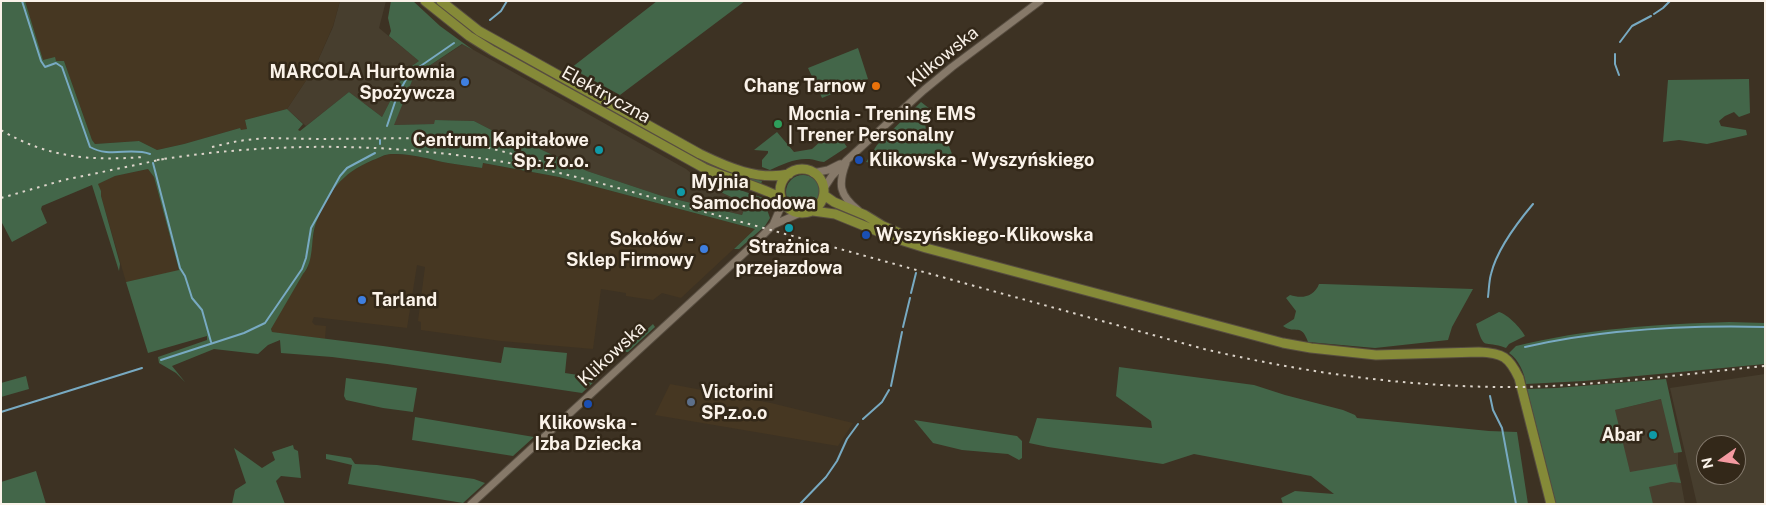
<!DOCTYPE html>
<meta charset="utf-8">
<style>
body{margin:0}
#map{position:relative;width:1766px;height:505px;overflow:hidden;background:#3d3223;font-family:"Public Sans",sans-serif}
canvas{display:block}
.frame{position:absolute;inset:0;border:2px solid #faf2e9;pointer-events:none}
.north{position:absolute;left:1696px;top:435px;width:50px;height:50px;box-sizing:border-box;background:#332819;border:1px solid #83796c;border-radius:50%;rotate:257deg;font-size:14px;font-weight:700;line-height:20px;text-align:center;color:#faf2e9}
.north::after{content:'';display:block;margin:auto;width:18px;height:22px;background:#f49aa1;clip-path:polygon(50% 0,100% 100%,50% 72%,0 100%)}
</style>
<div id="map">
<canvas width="1766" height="505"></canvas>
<div class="frame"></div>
<div class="north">N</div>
</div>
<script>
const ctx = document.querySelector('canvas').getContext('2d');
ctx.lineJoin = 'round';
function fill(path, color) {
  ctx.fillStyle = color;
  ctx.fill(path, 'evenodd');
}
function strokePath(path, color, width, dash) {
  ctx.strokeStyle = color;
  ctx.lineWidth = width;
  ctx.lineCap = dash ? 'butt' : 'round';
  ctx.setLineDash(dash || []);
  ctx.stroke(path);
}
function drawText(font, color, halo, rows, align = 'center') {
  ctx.font = font + ' "Public Sans",sans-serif';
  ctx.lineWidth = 5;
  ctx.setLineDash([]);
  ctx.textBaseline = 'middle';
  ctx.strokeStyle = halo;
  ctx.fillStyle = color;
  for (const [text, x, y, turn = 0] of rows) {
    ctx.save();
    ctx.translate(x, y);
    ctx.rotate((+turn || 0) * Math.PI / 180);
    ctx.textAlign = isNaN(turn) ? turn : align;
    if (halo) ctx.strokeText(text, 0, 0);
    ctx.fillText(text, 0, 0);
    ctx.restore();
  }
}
const commercial = new Path2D(`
 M 340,1 L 386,1 L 379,28 L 419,61 L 406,70 L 382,117 L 349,92 L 306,126 L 287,109 L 315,67 L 333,27 Z
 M 463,44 L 686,169 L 707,186 L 746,204 L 742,215 L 662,196 L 587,171 L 525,142 L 505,137 L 474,121 L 436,120 L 435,124 L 393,125 L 414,76 Z
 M 1765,374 L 1765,504 L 1697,504 L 1670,388 ZM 1706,445 L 1736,445 L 1736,475 L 1706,475 Z
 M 1666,398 L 1678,453 L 1678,466 L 1685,504 L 1641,504 L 1614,480 L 1615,410 Z`);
const built = new Path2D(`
 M 25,1 L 340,1 L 333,26 L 315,67 L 287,109 L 245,120 L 247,129 L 240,131 L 240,128 L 184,144 L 157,150 L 139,141 L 95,144 L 92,140 L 64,61 L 43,61 Z
 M 388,154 L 410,155 L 448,163 L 481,168 L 482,163 L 559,177 L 755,229 L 681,298 L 662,293 L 653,300 L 626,296 L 626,293 L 601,289 L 593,349 L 501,341 L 421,330 L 421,322 L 418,321 L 425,267 L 417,265 L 407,328 L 314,317 L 312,322 L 315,325 L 326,326 L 325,339 L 272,332 L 271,329 L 280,312 L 303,274 L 308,268 L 315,226 L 322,210 L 337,185 L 344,176 L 364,164 Z
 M 148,169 L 154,177 L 179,271 L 126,282 L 101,196 L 101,191 L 97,184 L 115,176 Z
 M 670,384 L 771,403 L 853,423 L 838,446 L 655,415 Z`);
const green = new Path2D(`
 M 1,1 L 25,1 L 43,60 L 55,57 L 56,61 L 64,61 L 92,140 L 95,144 L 139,141 L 157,150 L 184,144 L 240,128 L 241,130 L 247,129 L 245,120 L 287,109 L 303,124 L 298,130 L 300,131 L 349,92 L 382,117 L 406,70 L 419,61 L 389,36 L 391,31 L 388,18 L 391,1 L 413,1 L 440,26 L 473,50 L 462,44 L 414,76 L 394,125 L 434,124 L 435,120 L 474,121 L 505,137 L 525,142 L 587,171 L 662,196 L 742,215 L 746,204 L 714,189 L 717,182 L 763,198 L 770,218 L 765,226 L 739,249 L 734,249 L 755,229 L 559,177 L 483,163 L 482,168 C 470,166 459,165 448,163 C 429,159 411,153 391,154 C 385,154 379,158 373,160 C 340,174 330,191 316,223 C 310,239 315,261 303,274 L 271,329 L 272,332 L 383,346 L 501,363 L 504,347 L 567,353 L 565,373 L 598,378 L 582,393 L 387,364 L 332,357 L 281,353 L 280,340 L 268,345 L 258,354 L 214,349 L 172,366 L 185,382 L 176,373 L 159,363 L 158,357 L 207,340 L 207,336 L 148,353 L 126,282 L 179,270 L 154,177 L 148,169 L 115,176 L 98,184 L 101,191 L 101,196 L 120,264 L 119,271 L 92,185 L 42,206 L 41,209 L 47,223 L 12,242 L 1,221 Z
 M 430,1 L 435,1 L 517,57 L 673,144 L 700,158 L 738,174 L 762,181 L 761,184 L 711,167 L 477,37 Z
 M 657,1 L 745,1 L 620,95 L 571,68 Z
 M 858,48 L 868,79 L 822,98 L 808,68 Z
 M 1749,79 L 1750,113 L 1739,117 L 1734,112 L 1725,116 L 1719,121 L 1721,126 L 1746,130 L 1747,135 L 1707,144 L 1679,140 L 1663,142 L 1668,80 Z
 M 921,102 L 930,109 L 925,121 L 926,133 L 936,141 L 949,146 L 952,154 L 921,161 L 888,166 L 866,162 L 877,145 Z
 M 777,132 L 794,152 L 812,149 L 831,132 L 839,136 L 847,147 L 824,162 C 819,162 814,159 809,159 C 795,158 783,164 770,170 L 762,167 L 762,160 L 768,153 L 768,151 L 754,150 Z
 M786 192a17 17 0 1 1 34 0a17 17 0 1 1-34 0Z
 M 1319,284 L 1323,284 L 1473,289 L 1452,327 L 1448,340 L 1375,348 L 1308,342 C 1301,322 1296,335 1283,326 L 1294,319 L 1296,311 L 1286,298 L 1290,295 C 1302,299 1314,297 1319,284 Z
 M 1499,312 C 1507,314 1521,328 1525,336 L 1509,344 L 1506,348 C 1483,339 1485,353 1476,324 Z
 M 1729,322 L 1765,323 L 1765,364 L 1584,381 L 1526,384 C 1524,372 1519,360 1509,353 L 1516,346 C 1585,329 1657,324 1729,322 Z
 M 653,324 L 655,327 L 628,352 L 623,352 Z
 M 1119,367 L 1254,385 L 1285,395 L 1343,410 L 1355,415 L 1357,418 L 1489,431 L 1517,432 L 1528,504 L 1283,504 L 1281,498 L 1295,491 L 1334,494 L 1311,476 L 1194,454 L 1163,464 L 1048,447 L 1029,443 L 1037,418 L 1152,428 L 1151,421 L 1116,396 Z
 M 26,376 L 29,389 L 1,397 L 1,383 Z
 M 346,378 L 417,388 L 413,412 L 383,408 L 346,400 L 344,396 Z
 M 1666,379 L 1682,452 L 1674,453 L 1661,399 L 1615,410 L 1630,472 L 1676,464 L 1681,483 L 1671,482 L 1649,487 L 1653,504 L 1556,504 L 1527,389 L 1557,388 Z
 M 415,417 L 534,437 L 513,456 L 412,440 Z
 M 914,420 L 1017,436 L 1022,441 L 1022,458 L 1019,460 L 1008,454 L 962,450 L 933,443 Z
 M 293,445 L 294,449 L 298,451 L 301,478 L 281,476 L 276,481 L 285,504 L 232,504 L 235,490 L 246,483 L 234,448 L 262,468 L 275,460 L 272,452 Z
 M 326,454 L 351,458 L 355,464 L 377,465 L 426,472 L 474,479 L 485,483 L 463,503 L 348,484 L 352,465 L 326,459 Z
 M 36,471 L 46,504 L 1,504 L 1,482 Z`);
const stream = new Path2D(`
 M 22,1 L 41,61 L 45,67 L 56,63 L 62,67 L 90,147 C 109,158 131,147 150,154
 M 1654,14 L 1663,8 L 1670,1
 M 490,20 L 501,11 L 507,1
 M 1620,42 L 1632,26 L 1651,16
 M 1615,54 L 1615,64 L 1619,75
 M 387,126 L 397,96 L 409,74 L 454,43
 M 380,144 L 380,140
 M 153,163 L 180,268 L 185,276 L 192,298 L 202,310 L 211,342
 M 911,293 L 916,273
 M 1488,297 C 1489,289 1489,281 1491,274 C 1497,249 1517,223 1533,204
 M 903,327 L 910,298
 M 1525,347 C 1604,329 1684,325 1765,327
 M 161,360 L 244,333 L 265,323 L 302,269 L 306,258 L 311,228 L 340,176 L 347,168 L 375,153
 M 891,386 L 902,332
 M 1490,396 L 1493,410 L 1502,428 L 1516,504
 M 1,412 L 142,368
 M 863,419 L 882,402 L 889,390
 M 800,504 L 826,477 L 837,461 L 847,439 L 858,424`);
const minor = new Path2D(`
 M 846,163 C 838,184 839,195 858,210
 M 813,173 L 828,170 L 840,164
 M 824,188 L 832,176 L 847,160 L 924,90 L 952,67 L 1040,1
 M 773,225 L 800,213
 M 471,504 L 752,246 L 773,225 L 783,202`);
const major = new Path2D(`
 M 425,1 L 469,36 L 493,51 L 704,168 C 729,179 757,185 781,198
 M 441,1 L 479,31 L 700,154 C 727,167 758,181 789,174
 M780 191a22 22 0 1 1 44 0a22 22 0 1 1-44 0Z
 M 824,195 L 834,202 L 865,215 L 883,226 L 913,239
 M 813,211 L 835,214 L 894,238 L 926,248 L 1283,343 L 1311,348 L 1376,355 L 1479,352 C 1503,353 1509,357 1519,378 L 1551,504`);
const rail = new Path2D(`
 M 1,130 C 48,158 91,161 143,157
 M 212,147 L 238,141 L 265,138 L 320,139 L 425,138 L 474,144 L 551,164
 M 157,160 C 304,137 452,144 596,182 L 1204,349 C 1310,374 1414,388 1523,387 C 1604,385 1685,374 1765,366
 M 1,198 L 64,180 L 164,159`);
const markers = [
 [465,82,5,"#3f7fe0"],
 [876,86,5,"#e8710a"],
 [778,124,5,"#2e9e5b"],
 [599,150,5,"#0f9aa8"],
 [859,160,5,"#1a4fb4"],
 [681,192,5,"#0f9aa8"],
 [789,228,5,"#0f9aa8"],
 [866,235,5,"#1a4fb4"],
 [704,249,5,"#3f7fe0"],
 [362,300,5,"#3f7fe0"],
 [691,402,5,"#5c6f8a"],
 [588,404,5,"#1a4fb4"],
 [1653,435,5,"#0f9aa8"]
];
const streetNames = [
 ["Klikowska",943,57,-39],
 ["Elektryczna",606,95,29],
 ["Klikowska",612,354,-43]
];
const poiNames = [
 ["MARCOLA Hurtownia",455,72,"right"],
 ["Spożywcza",455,93,"right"],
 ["Chang Tarnow",866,86,"right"],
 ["Mocnia - Trening EMS",788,114],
 ["| Trener Personalny",788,135],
 ["Centrum Kapitałowe",589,140,"right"],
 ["Sp. z o.o.",589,161,"right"],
 ["Klikowska - Wyszyńskiego",869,160],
 ["Myjnia",691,182],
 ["Samochodowa",691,203],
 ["Wyszyńskiego-Klikowska",876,235],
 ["Sokołów -",694,239,"right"],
 ["Sklep Firmowy",694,260,"right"],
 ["Strażnica",789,247,"center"],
 ["przejazdowa",789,268,"center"],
 ["Tarland",372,300],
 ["Victorini",701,392],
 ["SP.z.o.o",701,413],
 ["Klikowska -",588,423,"center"],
 ["Izba Dziecka",588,444,"center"],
 ["Abar",1643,435,"right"]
];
fill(commercial, '#473e2e');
fill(built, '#463722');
fill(green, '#436649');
strokePath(stream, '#78aac2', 2);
strokePath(minor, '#574d40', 9);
strokePath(major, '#574d40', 11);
strokePath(minor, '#867969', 7);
strokePath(major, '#858a38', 9);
strokePath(rail, '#ddd5cb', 2, [2.5, 5]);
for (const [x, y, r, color] of markers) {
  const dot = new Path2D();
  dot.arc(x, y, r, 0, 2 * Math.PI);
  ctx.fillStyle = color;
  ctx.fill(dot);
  strokePath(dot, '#332819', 2);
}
drawText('18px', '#faf2e9', '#332819', streetNames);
drawText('bold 18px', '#faf2e9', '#332819', poiNames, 'left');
</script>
